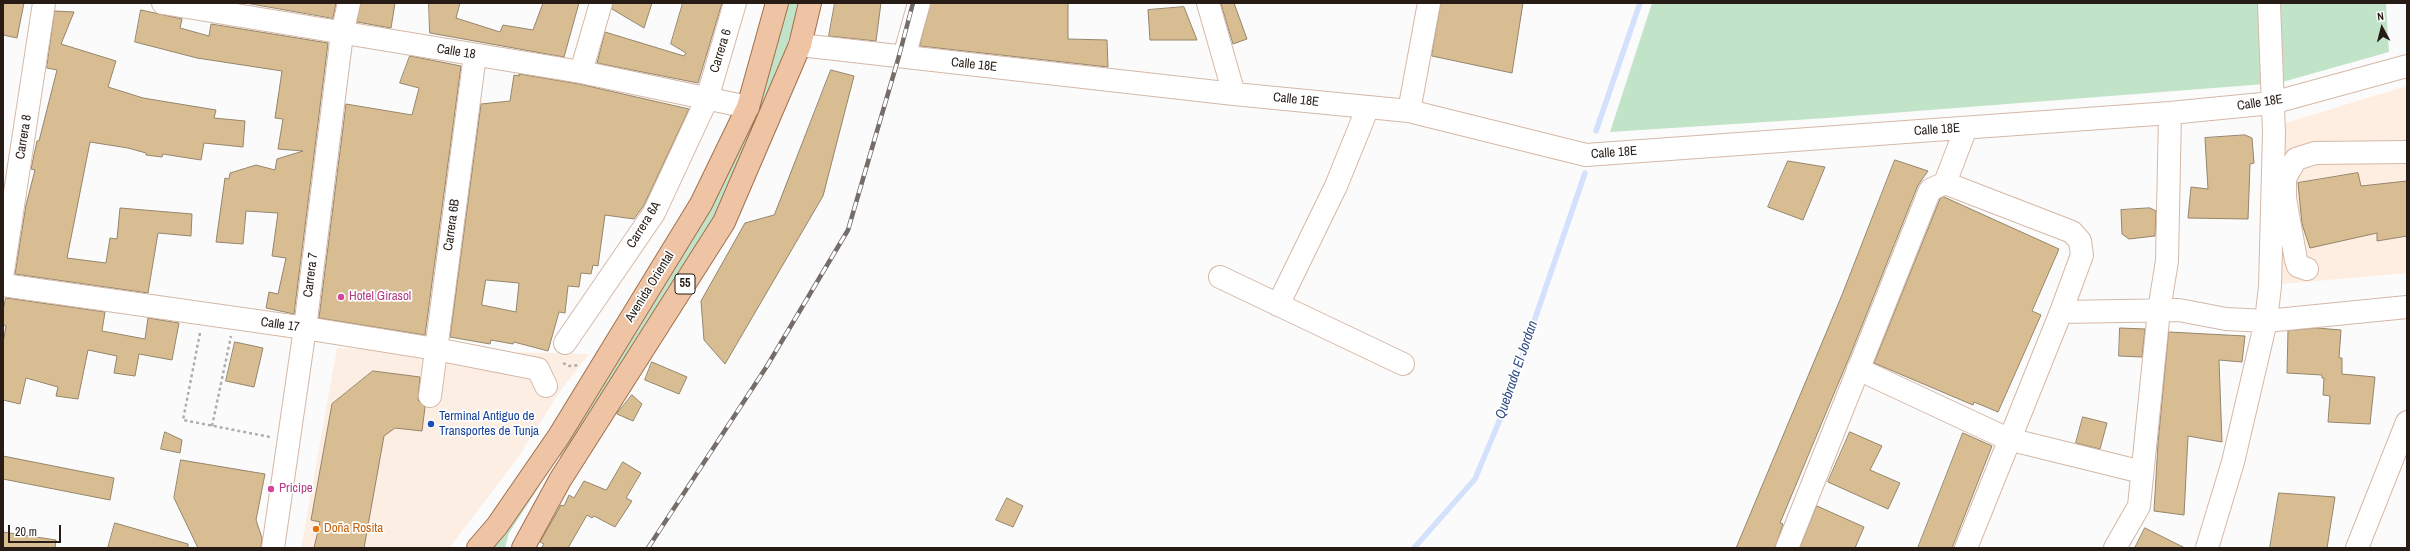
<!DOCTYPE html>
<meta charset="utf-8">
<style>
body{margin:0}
#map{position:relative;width:2410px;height:551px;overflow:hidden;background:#fbfbfb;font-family:"Archivo Narrow",sans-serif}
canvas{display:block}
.frame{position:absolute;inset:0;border:4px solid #261c15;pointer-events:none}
.north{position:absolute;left:2362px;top:8px;width:40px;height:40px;-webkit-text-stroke:3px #fff;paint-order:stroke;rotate:353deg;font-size:11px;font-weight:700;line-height:16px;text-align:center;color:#261c15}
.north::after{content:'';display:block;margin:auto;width:14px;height:18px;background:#261c15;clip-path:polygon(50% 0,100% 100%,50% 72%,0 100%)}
.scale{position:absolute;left:8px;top:525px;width:53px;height:18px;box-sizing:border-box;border:2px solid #261c15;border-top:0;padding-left:5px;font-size:12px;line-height:14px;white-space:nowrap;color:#261c15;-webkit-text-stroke:3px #fff;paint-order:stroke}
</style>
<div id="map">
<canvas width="2410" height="551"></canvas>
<div class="frame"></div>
<div class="north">N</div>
<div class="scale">20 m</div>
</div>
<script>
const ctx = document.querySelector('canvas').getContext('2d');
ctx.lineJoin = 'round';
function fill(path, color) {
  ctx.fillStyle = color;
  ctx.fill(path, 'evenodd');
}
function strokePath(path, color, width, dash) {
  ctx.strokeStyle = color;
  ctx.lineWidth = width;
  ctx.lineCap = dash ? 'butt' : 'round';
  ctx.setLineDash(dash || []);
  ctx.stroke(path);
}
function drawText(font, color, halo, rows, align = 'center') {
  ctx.font = font + ' "Archivo Narrow",sans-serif';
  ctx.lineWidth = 3.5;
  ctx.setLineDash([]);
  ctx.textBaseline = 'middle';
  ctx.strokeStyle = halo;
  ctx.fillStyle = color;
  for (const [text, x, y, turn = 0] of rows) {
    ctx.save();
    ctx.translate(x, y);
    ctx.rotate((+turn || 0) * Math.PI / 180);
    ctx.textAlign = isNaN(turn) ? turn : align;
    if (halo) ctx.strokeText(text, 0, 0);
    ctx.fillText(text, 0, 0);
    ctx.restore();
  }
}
const built = new Path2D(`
 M 337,348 L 589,354 L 561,390 L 517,459 L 449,548 L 301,548 Z`);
const education = new Path2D(`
 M 2407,86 L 2407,273 L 2282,284 L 2282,124 Z`);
const green = new Path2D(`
 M 789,3 L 801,3 L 775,81 L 712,225 L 561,466 L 560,450 L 595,400 L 648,311 L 767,76 Z
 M 1652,3 L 2386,3 L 2389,52 L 2286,81 L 2265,84 L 1827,118 L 1610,132 Z
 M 539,481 L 540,485 L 509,533 L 505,548 L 487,548 Z`);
const stream = new Path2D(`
 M 1596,131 L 1640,3
 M 1414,548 L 1475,479 L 1503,412 L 1585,173`);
const building = new Path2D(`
 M 3,3 L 24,3 L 17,38 L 3,35 Z
 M 246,3 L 336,3 L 333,18 Z
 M 361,3 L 395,3 L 391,28 L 357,22 Z
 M 429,3 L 460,3 L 456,18 L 500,32 L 503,25 L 533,30 L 543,3 L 579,3 L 564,57 L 430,33 Z
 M 613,3 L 652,3 L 644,28 L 612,9 Z
 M 683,3 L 722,3 L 698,83 L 597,63 L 605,32 L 684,56 L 686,53 L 671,44 Z
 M 835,3 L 881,3 L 876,41 L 829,36 Z
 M 931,3 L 1068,3 L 1068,39 L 1107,40 L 1108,67 L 920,46 Z
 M 1225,3 L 1234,3 L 1247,39 L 1233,44 L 1221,4 Z
 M 1441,3 L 1523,3 L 1512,73 L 1432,56 Z
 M 1184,7 L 1197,40 L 1150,40 L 1148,10 Z
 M 141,10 L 182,19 L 180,28 L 209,36 L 211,24 L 328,43 L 294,314 L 266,308 L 269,292 L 278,294 L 286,258 L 272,256 L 278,213 L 246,211 L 243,244 L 216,242 L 225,178 L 229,179 L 230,173 L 256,165 L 275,170 L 277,159 L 303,151 L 278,149 L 283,119 L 275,118 L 282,71 L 197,58 L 135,42 Z
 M 55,11 L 74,12 L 61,44 L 116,61 L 108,87 L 143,98 L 216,110 L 214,118 L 245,121 L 243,147 L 204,143 L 201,160 L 163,154 L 162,157 L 146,155 L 146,153 L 128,148 L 90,142 L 67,258 L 106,263 L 110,238 L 117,239 L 120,208 L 192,214 L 191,236 L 158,233 L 148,293 L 15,274 L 26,205 L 35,170 L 31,169 L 37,141 L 39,141 L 57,70 L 47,68 Z
 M 410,56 L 461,66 L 425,335 L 319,318 L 346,104 L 412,115 L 419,88 L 400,83 Z
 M 831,70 L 854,76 L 823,196 L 725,364 L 704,340 L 701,301 L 745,223 L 774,215 Z
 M 519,74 L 579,84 L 689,109 L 644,205 L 634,219 L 605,215 L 598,266 L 593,265 L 591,274 L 581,273 L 579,287 L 568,286 L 565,313 L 559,312 L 548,351 L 514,342 L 513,344 L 491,340 L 490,344 L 450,337 L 481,104 L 510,101 L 514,75 L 519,76 ZM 486,280 L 519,283 L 516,312 L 482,305 Z
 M 2245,135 L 2252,138 L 2254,163 L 2250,164 L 2248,219 L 2188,218 L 2191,187 L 2208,189 L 2205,138 Z
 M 1895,160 L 1928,171 L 1918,185 L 1851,353 L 1780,523 L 1783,524 L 1775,548 L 1736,548 L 1842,295 Z
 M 1788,161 L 1825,167 L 1803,220 L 1768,207 Z
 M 2358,173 L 2361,186 L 2407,181 L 2407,236 L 2377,241 L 2377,233 L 2310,248 L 2302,224 L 2298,183 Z
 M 1944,197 L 2059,249 L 2032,311 L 2041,315 L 1998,412 L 1974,402 L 1973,405 L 1874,363 L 1940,199 Z
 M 2150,208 L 2156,211 L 2155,236 L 2129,239 L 2122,234 L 2121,210 Z
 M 6,298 L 105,312 L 102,331 L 145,339 L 148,318 L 179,323 L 172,360 L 139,354 L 135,376 L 114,373 L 117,356 L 88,350 L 78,399 L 56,396 L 58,387 L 26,378 L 20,404 L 3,400 L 3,343 L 6,326 L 3,325 L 3,311 Z
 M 2120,328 L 2145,329 L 2142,357 L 2119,356 Z
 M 2317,328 L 2341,330 L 2339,358 L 2342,358 L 2342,374 L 2375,377 L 2370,424 L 2328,422 L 2330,396 L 2323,395 L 2324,378 L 2322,378 L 2322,375 L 2287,373 L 2288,331 Z
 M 2169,332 L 2245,336 L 2242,362 L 2219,360 L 2222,442 L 2188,436 L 2184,515 L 2154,511 L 2158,443 Z
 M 235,342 L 263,348 L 254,387 L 226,381 Z
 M 652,362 L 687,377 L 679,394 L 645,380 Z
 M 373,371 L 420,377 L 418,400 L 425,407 L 422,431 L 395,428 L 384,436 L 364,548 L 314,548 L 320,522 L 311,520 L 332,404 Z
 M 632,395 L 642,404 L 633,421 L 617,414 Z
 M 2083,417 L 2107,423 L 2100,449 L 2076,443 Z
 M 165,432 L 182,440 L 180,453 L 161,449 Z
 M 1850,432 L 1882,446 L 1870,470 L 1900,483 L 1888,509 L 1828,482 Z
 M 1963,433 L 1992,446 L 1952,548 L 1918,548 Z
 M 3,456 L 114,478 L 110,500 L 3,479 Z
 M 181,460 L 265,474 L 256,520 L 262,538 L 261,548 L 198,548 L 174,498 Z
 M 623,462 L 641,473 L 626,498 L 632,501 L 615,527 L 594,516 L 592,518 L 587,515 L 568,548 L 541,548 L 544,544 L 540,542 L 561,505 L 564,506 L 569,495 L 574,498 L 584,481 L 606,490 Z
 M 2279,493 L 2335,497 L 2327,548 L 2270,548 Z
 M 1007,498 L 1023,506 L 1013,527 L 996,520 Z
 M 1817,506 L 1864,527 L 1855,548 L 1800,548 Z
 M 115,523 L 188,544 L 188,548 L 108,548 Z
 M 2145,528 L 2185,548 L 2135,548 Z
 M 3,532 L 56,540 L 55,548 L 3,548 Z`);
const path = new Path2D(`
 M 200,333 L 183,420 L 270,437
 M 563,363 L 569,366 L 579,365
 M 212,426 L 231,336`);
const minor = new Path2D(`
 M 163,3 L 581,72 L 748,107
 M 1208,3 L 1234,94
 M 800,45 L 1234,94 L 1409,111 L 1586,155 L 2170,113 L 2272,103 L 2407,66
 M 904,57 L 919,3
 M 581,72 L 601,3
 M 1409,111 L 1429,3
 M 1945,183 L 2072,232 L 2080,241 L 2082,255 L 2061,312 L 1966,548
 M 2307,269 L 2298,266 L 2296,260 L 2285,198 L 2285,178 L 2296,159 L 2315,153 L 2407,152
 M 3,271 L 44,3
 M 1220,277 L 1403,364
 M 3,285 L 305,328 L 436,349 L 538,369 L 546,386
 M 1278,305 L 1336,186 L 1368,107
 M 2061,312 L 2179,310 L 2226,319 L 2266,321 L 2407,307
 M 565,343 L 654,213 L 707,99 L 735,3
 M 1858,369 L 2008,439 L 2142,472
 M 430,396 L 475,55
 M 273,548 L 305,328 L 342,34 L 349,3
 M 1787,548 L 1930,190 L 1945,183 L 1966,128
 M 2115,548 L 2139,506 L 2159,310 L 2167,261 L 2170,113
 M 2207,548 L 2233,462 L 2266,321 L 2270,286 L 2274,133 L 2269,3
 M 2357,548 L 2407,422`);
const major = new Path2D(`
 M 478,548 L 497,526 L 559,436 L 701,204 L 748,107 L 777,3
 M 523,548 L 560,480 L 724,222 L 800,45 L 810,3`);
const rail = new Path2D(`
 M 648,548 L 767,366 L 848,230 L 899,56 L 913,3`);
const markers = [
 [341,297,4,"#d1479c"],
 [431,424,4,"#1a4fb4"],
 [271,489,4,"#d1479c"],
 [316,529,4,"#e8710a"]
];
const shields = [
 [685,284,20]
];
const shieldNames = [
 ["55",685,284]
];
const streetNames = [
 ["Carrera 6",721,51,-73],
 ["Calle 18",456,52,9],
 ["Calle 18E",974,65,6],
 ["Calle 18E",1296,100,6],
 ["Calle 18E",2260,103,-9],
 ["Calle 18E",1937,130,-4],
 ["Carrera 8",24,137,-81],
 ["Calle 18E",1614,153,-4],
 ["Carrera 6B",452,225,-82],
 ["Carrera 6A",644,225,-58],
 ["Carrera 7",311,275,-83],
 ["Avenida Oriental",650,287,-58],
 ["Calle 17",280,325,8]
];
const hotelNames = [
 ["Hotel Girasol",349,297],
 ["Pricipe",279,489]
];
const transitNames = [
 ["Terminal Antiguo de",439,417],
 ["Transportes de Tunja",439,432]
];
const foodNames = [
 ["Doña Rosita",324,529]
];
const waterNames = [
 ["Quebrada El Jordan",1517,370,-71]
];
fill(built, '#fdeee4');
fill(education, '#feeee1');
fill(green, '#c1e4c8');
strokePath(stream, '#d3e1fc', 5.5);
fill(building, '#d8bd92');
strokePath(building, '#95856b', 1);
strokePath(minor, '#d5b8a6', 24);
strokePath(major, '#a0704c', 24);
strokePath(path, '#b0adaa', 2.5, [3, 3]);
strokePath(minor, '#fff', 22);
strokePath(major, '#eec4a5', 22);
strokePath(rail, '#746d69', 4.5);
strokePath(rail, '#fff', 3, [9]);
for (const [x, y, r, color] of markers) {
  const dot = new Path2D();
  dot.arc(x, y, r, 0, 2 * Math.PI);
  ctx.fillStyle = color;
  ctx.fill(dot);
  strokePath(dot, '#fff', 1.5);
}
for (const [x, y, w] of shields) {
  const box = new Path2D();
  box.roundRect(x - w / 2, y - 10, w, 20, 3);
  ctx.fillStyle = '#fff';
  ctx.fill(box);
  strokePath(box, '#261c15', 1);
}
drawText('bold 12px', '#261c15', null, shieldNames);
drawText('13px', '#261c15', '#fff', streetNames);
drawText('13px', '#b23c85', '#fff', hotelNames, 'left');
drawText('13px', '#164399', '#fff', transitNames, 'left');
drawText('13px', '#c56008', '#fff', foodNames, 'left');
drawText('italic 14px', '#345086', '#fff', waterNames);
</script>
